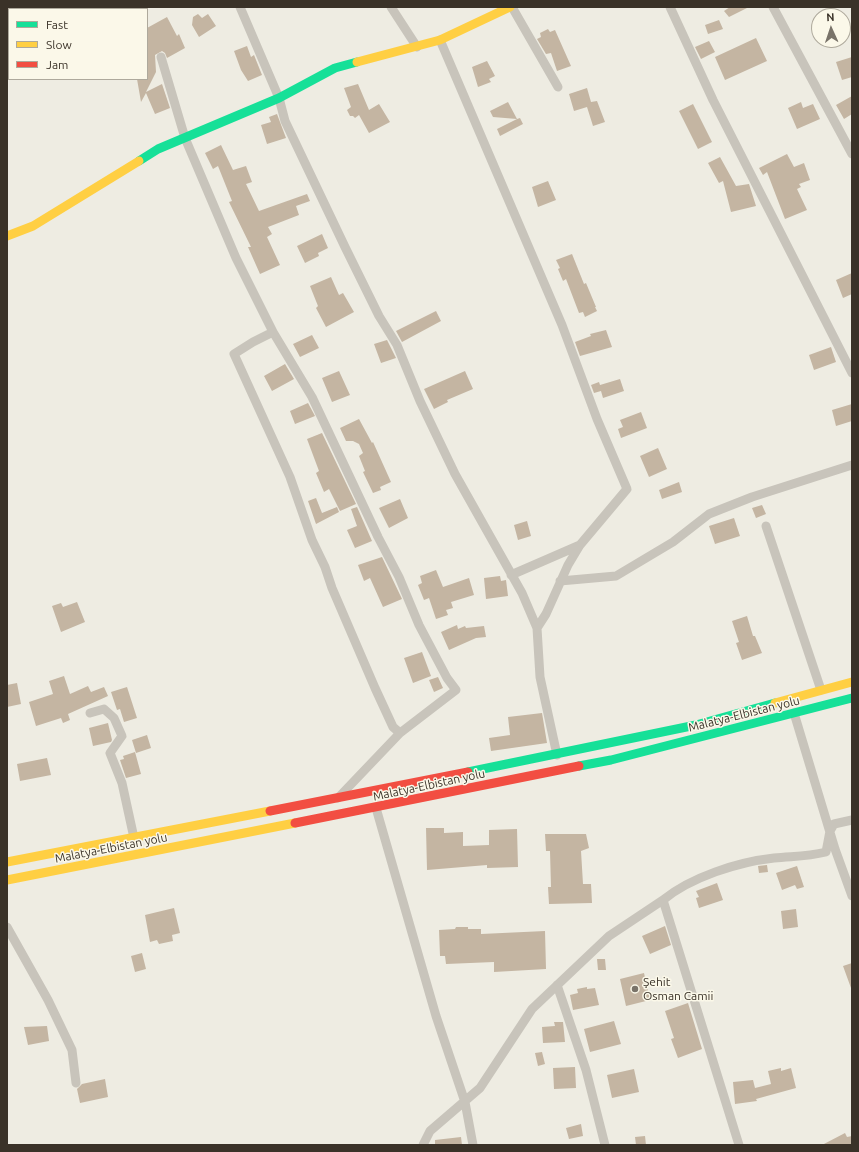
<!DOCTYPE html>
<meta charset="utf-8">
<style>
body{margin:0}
#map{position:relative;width:859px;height:1152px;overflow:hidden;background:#eeece2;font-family:Ubuntu,sans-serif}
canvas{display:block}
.frame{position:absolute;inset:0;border:8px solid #3a3228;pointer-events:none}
.legend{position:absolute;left:8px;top:8px;width:140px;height:72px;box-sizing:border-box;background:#fbf8e9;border:1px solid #aea99c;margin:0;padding:5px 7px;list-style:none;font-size:12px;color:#3a3228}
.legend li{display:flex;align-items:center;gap:8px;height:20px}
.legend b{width:20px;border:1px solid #aea99c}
.north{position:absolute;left:811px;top:8px;width:40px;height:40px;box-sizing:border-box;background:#fbf8e9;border:1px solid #aea99c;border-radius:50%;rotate:357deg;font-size:11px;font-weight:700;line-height:16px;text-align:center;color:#3a3228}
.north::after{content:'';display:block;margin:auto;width:14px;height:18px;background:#797369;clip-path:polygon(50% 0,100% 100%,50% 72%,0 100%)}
</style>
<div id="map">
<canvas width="859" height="1152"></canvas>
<div class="frame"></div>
<ul class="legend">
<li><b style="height:5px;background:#16e098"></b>Fast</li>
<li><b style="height:5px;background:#ffcf43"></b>Slow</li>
<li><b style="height:5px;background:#f24e42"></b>Jam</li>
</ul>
<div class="north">N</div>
</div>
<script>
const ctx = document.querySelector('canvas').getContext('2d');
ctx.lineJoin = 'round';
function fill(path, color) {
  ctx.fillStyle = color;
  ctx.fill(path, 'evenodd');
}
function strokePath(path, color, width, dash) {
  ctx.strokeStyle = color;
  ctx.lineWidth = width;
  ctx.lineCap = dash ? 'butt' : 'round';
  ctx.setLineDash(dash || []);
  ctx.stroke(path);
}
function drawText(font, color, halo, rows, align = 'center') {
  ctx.font = font + ' Ubuntu,sans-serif';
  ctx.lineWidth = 3;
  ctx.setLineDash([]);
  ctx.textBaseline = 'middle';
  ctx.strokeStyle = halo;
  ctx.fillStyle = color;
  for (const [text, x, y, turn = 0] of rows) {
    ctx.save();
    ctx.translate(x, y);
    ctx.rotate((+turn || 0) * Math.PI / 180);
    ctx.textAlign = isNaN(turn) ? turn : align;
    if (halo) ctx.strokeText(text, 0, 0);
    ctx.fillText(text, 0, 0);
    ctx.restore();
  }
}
const building = new Path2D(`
 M 730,7 L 749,7 L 729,17 L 724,11 Z
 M 198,14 L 202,18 L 208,14 L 216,26 L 199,37 L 192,25 L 193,17 Z
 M 167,17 L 177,36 L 179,34 L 185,48 L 167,58 L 165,53 L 162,51 L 155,55 L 156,72 L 146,92 L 162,84 L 170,108 L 155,114 L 146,93 L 141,102 L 137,79 L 147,79 L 147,28 Z
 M 719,20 L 723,29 L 708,34 L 705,25 Z
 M 548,29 L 550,32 L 555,30 L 571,66 L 557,71 L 551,53 L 546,54 L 537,39 L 541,37 L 540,33 Z
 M 756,38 L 767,61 L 725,80 L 715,57 Z
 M 709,41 L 715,52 L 701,59 L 695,47 Z
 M 247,46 L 251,57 L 254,55 L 262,75 L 248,81 L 241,70 L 234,51 Z
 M 852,57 L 852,77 L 842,80 L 836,62 Z
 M 487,61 L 495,76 L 489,79 L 491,82 L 478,87 L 472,67 Z
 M 358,84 L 369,110 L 379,104 L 390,122 L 369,133 L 359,115 L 355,118 L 353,116 L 350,116 L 347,110 L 351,107 L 344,88 Z
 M 587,88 L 591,102 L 597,101 L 605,122 L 593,126 L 587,107 L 574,111 L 569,94 Z
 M 852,96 L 852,114 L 844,119 L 836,105 Z
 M 508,102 L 517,119 L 520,118 L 523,124 L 500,136 L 497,129 L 517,119 L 493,117 L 490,111 Z
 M 801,102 L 803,108 L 813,104 L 820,119 L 797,129 L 788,108 Z
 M 693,104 L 712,142 L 698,149 L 679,111 Z
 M 277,114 L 286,138 L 267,144 L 261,125 L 271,122 L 269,117 Z
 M 221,145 L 233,170 L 246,166 L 252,182 L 246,184 L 259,211 L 307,194 L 310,201 L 296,206 L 299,215 L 268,227 L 272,234 L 267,237 L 280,265 L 260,274 L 248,247 L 251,247 L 229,202 L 232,201 L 218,166 L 213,169 L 205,153 Z
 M 787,154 L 794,167 L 804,163 L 810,180 L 799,184 L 801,187 L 797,189 L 807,210 L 785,219 L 767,172 L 763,175 L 759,168 Z
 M 720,157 L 736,186 L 749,184 L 756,206 L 731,212 L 723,181 L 719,183 L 708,163 Z
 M 548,181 L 556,200 L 538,207 L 532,187 Z
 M 322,234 L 328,248 L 318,253 L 319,256 L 305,263 L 297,246 Z
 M 572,254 L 584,284 L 586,283 L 596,307 L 595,307 L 597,311 L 585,317 L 583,312 L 579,313 L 566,279 L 563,281 L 558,269 L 560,268 L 556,260 Z
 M 852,273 L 852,294 L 843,298 L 836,280 Z
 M 331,277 L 339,295 L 343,293 L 354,312 L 326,327 L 316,308 L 318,306 L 310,286 Z
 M 436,311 L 441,321 L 402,342 L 396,331 Z
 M 606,330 L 612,347 L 580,356 L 575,342 L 591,336 L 590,334 Z
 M 312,335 L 319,348 L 300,357 L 293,344 Z
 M 387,340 L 396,358 L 381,363 L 374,344 Z
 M 831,347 L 836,362 L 814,370 L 809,355 Z
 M 285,364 L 294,379 L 272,391 L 264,376 Z
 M 339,371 L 350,395 L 332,402 L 322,378 Z
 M 465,371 L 473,389 L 447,400 L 448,402 L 434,409 L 424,389 Z
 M 620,379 L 624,391 L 603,398 L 601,391 L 594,393 L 591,385 L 599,382 L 600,385 Z
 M 308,403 L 315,416 L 295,424 L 290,411 Z
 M 852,404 L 852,421 L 836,426 L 832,410 Z
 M 641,412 L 647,428 L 621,438 L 618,429 L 623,427 L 620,420 Z
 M 359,419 L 372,443 L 373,442 L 391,482 L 380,487 L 381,490 L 373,493 L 363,472 L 365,471 L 359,456 L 363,453 L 359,444 L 353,441 L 346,441 L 340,428 Z
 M 322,433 L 356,504 L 340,511 L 329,489 L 324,492 L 316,473 L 319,471 L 307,439 Z
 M 658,448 L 667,469 L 649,477 L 640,456 Z
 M 679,482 L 682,492 L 662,499 L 659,490 Z
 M 316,498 L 322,513 L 337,507 L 339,512 L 316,524 L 308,501 Z
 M 400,499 L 408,518 L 389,528 L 379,508 Z
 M 762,505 L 766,514 L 756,518 L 752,508 Z
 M 357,507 L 372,541 L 355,548 L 347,530 L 357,526 L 351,509 Z
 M 734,518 L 740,536 L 715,544 L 709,526 Z
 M 527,521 L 531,536 L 518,540 L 514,525 Z
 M 382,557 L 402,599 L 383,607 L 370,578 L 364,581 L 358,565 Z
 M 436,570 L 443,587 L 469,578 L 474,595 L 451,602 L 453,608 L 446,610 L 448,615 L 436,619 L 429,598 L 424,600 L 418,585 L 422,583 L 420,576 Z
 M 500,576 L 501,581 L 506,580 L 508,596 L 486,599 L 484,578 Z
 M 77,602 L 85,622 L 61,632 L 52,606 L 61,603 L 63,607 Z
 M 747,616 L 753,636 L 755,636 L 762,653 L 742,660 L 736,643 L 739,642 L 732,621 Z
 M 457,625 L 458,629 L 465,626 L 466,628 L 484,626 L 486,637 L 476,638 L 449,650 L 441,632 Z
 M 422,652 L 431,676 L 413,683 L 404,658 Z
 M 64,676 L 70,694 L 88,686 L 91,692 L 104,687 L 108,696 L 68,714 L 70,720 L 63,723 L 61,718 L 36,726 L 29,702 L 53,694 L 49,681 Z
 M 438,677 L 443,688 L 434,692 L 429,680 Z
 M 17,683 L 21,704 L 7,707 L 7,685 Z
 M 127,687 L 137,718 L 124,722 L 120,709 L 117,710 L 111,692 Z
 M 542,713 L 547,743 L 491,751 L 489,738 L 510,735 L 508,717 Z
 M 108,723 L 112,740 L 111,742 L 93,746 L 89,728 Z
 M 147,735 L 151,748 L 136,753 L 132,740 Z
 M 135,752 L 141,774 L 126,778 L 120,760 L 124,759 L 123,756 Z
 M 47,758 L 51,775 L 20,781 L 17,764 Z
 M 426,828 L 444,828 L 444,833 L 463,832 L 463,846 L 489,845 L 489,830 L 517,829 L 518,867 L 487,868 L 487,865 L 427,870 Z
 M 545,834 L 586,834 L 589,848 L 581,851 L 583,884 L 591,884 L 592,903 L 549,904 L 548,887 L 551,887 L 550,851 L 546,851 Z
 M 767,865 L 768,872 L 759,873 L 758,866 Z
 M 797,866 L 804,887 L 797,889 L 795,885 L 782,890 L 776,873 Z
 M 717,883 L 723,900 L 699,908 L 696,898 L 699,897 L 696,891 Z
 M 174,908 L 180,933 L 172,935 L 173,941 L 159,944 L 157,940 L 150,942 L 145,915 Z
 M 796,909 L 798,927 L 783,929 L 781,911 Z
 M 665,926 L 671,945 L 650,954 L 642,936 Z
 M 456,927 L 468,927 L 468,929 L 481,929 L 481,934 L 545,931 L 546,969 L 494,972 L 494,962 L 446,964 L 445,956 L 440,956 L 439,930 L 455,929 Z
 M 142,953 L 146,969 L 135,972 L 131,956 Z
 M 597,959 L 605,959 L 606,970 L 598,970 Z
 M 852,963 L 852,987 L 851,988 L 843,966 Z
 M 644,973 L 650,1000 L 626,1006 L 620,979 Z
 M 587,987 L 587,989 L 595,988 L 599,1005 L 573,1010 L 570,995 L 578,993 L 577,989 Z
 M 688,1003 L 702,1049 L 678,1058 L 671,1039 L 674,1038 L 665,1011 Z
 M 614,1021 L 621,1044 L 590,1052 L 584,1029 Z
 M 554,1022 L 563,1022 L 565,1042 L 543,1043 L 542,1027 L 555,1026 Z
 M 47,1026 L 49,1041 L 28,1045 L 24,1027 Z
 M 542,1052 L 545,1064 L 538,1066 L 535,1053 Z
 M 575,1067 L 576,1088 L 554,1089 L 553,1068 Z
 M 781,1068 L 781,1071 L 791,1068 L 796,1088 L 756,1099 L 757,1101 L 735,1104 L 733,1082 L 753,1080 L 755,1088 L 771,1084 L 768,1071 Z
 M 634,1069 L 639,1092 L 612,1098 L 607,1075 Z
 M 105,1079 L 108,1097 L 80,1103 L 77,1089 L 82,1084 Z
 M 581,1124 L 583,1136 L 569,1139 L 566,1128 Z
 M 845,1133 L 847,1137 L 852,1136 L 852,1145 L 822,1145 Z
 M 645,1136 L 646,1145 L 636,1145 L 635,1137 Z
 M 461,1137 L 462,1145 L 435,1145 L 435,1140 Z`);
const street = new Path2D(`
 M 240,7 L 279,98 L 285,121 L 345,247 L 379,316 L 397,345 L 420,401 L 455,474 L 522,593 L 537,628
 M 391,7 L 417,47
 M 512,7 L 558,87
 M 670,7 L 713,100 L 852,373
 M 773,7 L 852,154
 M 440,40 L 562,325 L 597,419 L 627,489 L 580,545 L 568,565 L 546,614 L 537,628 L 540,677 L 557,755
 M 161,57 L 185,138 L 236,258 L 273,332 L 312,397 L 378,537 L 399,577 L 419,625 L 447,678 L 456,690 L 400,733 L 338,798
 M 273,332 L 253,342 L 234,354 L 290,477 L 312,540 L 325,567 L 332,588 L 375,688 L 393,727 L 400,733
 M 766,526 L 821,690
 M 511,575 L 580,545
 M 560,581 L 616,576 L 673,542 L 709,514 L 752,497 L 852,465
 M 90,713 L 104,709 L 114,718 L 122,736 L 110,753 L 122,783 L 134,838
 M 794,713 L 835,849 L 852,896
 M 376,808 L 436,1016 L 465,1102 L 473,1145
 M 663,900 C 691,877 738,862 774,858 C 793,856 806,857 826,852 L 830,831 L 834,824 L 852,820
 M 7,927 L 48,1000 L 72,1050 L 76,1083
 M 557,985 L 586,1070 L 605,1145
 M 423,1145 L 430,1131 L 480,1088 L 532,1009 L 609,936 L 663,900 L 739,1145`);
const fast = new Path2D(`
 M 139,161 L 158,149 L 279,98 L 335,68 L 357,62
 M 579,766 L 611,760 L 852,698
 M 468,772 L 696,725 L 775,703`);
const slow = new Path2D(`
 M 357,62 L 440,40 L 510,7
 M 7,236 L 33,226 L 139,161
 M 775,703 L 852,682
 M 7,862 L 270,811
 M 7,880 L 295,823`);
const jam = new Path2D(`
 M 270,811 L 468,772
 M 295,823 L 579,766`);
const markers = [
 [635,989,4,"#797369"]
];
const streetNames = [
 ["Malatya-Elbistan yolu",744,714,-14],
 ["Malatya-Elbistan yolu",429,785,-12],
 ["Malatya-Elbistan yolu",111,848,-11]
];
const poiNames = [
 ["Şehit",643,982],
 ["Osman Camii",643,996]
];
fill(building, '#c4b5a2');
strokePath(street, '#c8c4bb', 9);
strokePath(fast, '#16e098', 9);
strokePath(slow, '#ffcf43', 9);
strokePath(jam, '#f24e42', 9);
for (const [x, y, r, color] of markers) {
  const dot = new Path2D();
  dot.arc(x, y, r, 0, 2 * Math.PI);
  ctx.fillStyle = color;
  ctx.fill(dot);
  strokePath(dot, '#fbf8e9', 1.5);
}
drawText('12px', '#3a3228', '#fbf8e9', streetNames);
drawText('12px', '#3a3228', '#fbf8e9', poiNames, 'left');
</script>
